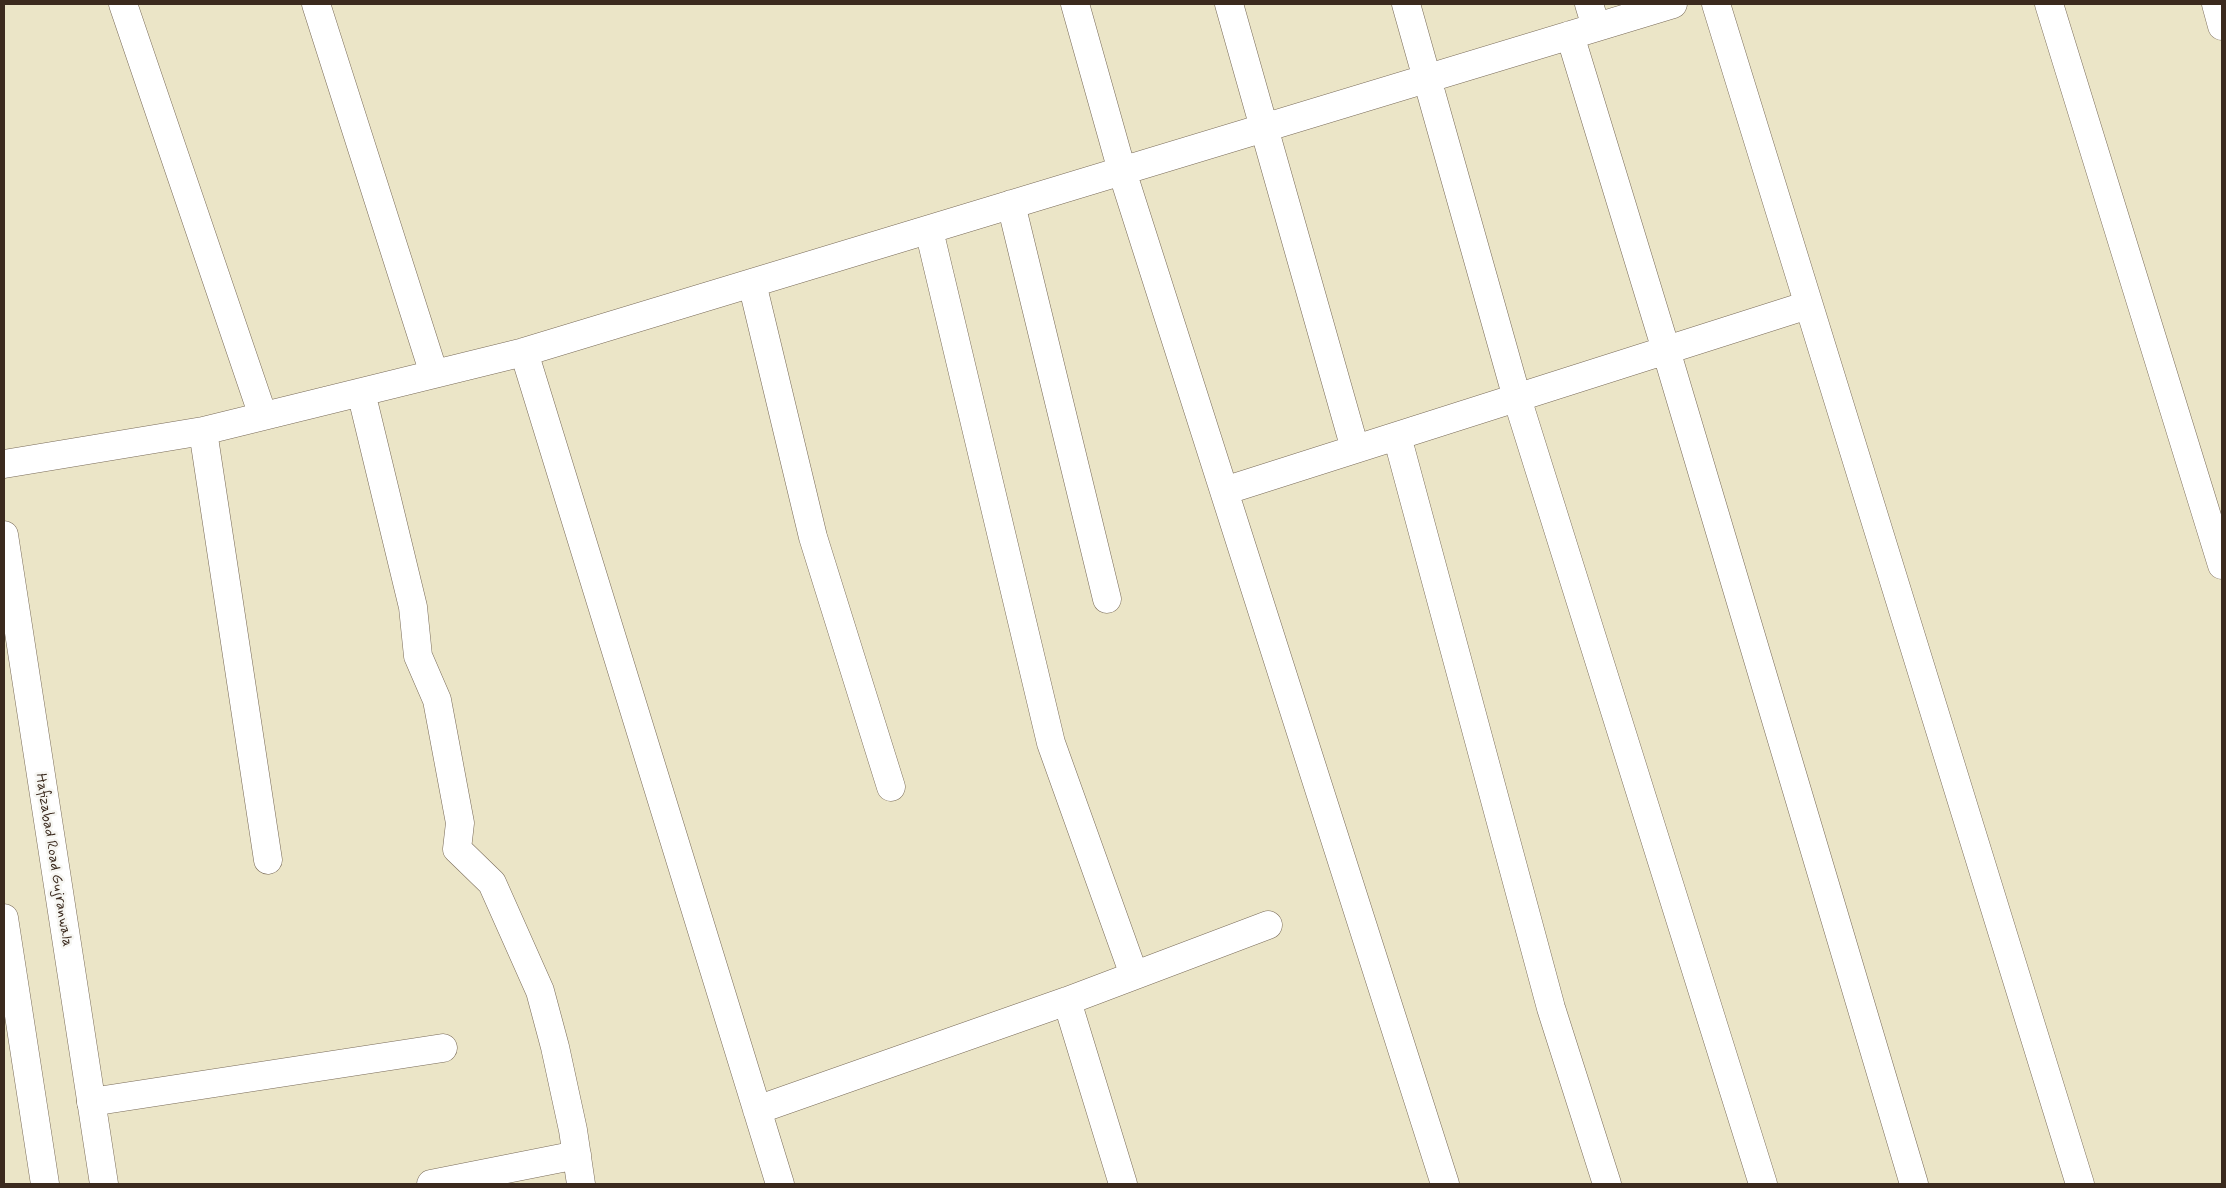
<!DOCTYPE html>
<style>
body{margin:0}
#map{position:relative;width:2226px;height:1188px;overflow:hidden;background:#ebe5c7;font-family:Mynerve,sans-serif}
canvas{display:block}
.frame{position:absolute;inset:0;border:5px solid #3b2a1e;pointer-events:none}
</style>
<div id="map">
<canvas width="2226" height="1188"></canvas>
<div class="frame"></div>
</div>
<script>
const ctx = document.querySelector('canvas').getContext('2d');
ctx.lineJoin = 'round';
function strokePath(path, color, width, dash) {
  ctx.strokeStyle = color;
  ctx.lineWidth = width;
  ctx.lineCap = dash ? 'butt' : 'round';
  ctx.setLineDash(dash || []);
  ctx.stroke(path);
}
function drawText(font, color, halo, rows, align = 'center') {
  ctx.font = font + ' Mynerve,sans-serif';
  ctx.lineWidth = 5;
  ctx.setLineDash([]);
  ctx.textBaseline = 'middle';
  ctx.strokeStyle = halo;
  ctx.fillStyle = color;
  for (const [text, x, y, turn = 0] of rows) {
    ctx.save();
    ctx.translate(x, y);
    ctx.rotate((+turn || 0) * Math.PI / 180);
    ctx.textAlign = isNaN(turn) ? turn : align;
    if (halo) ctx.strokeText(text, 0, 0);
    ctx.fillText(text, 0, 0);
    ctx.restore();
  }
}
const street = new Path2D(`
 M 123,4 L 263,416
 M 316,4 L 434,374
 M 1075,4 L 1122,171 L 1445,1184
 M 1229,4 L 1355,449
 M 1406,4 L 1517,398 L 1763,1184
 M 1589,4 L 1596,27
 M 1716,4 L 2080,1184
 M 2049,4 L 2222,565
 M 2216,4 L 2222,26
 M 1570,35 L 1666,350 L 1914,1184
 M 1011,204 L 1107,599
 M 929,230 L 1051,743 L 1134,975
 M 752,283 L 813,537 L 891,787
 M 524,352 L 780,1184
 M 361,392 L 413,607 L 418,656 L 437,700 L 460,823 L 457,849 L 492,883 L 540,991 L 555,1047 L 573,1130 L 581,1184
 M 203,431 L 268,860
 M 1397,436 L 1551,1008 L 1607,1184
 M 4,464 L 203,431 L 524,352 L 1673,4
 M 1224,491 L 1808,305
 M 1067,1001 L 1123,1184
 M 91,1102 L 443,1048
 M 757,1110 L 1067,1001 L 1268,925
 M 431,1184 L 577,1155`);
const primary = new Path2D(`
 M 4,535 L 104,1184
 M 4,918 L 45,1184`);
const streetNames = [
 ["Hafizabad Road Gujranwala",53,860,81]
];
strokePath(street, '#796b59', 29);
strokePath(primary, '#796b59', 29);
strokePath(street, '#fff', 28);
strokePath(primary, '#fff', 28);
drawText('15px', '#3b2a1e', '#f6f6f2', streetNames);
</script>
